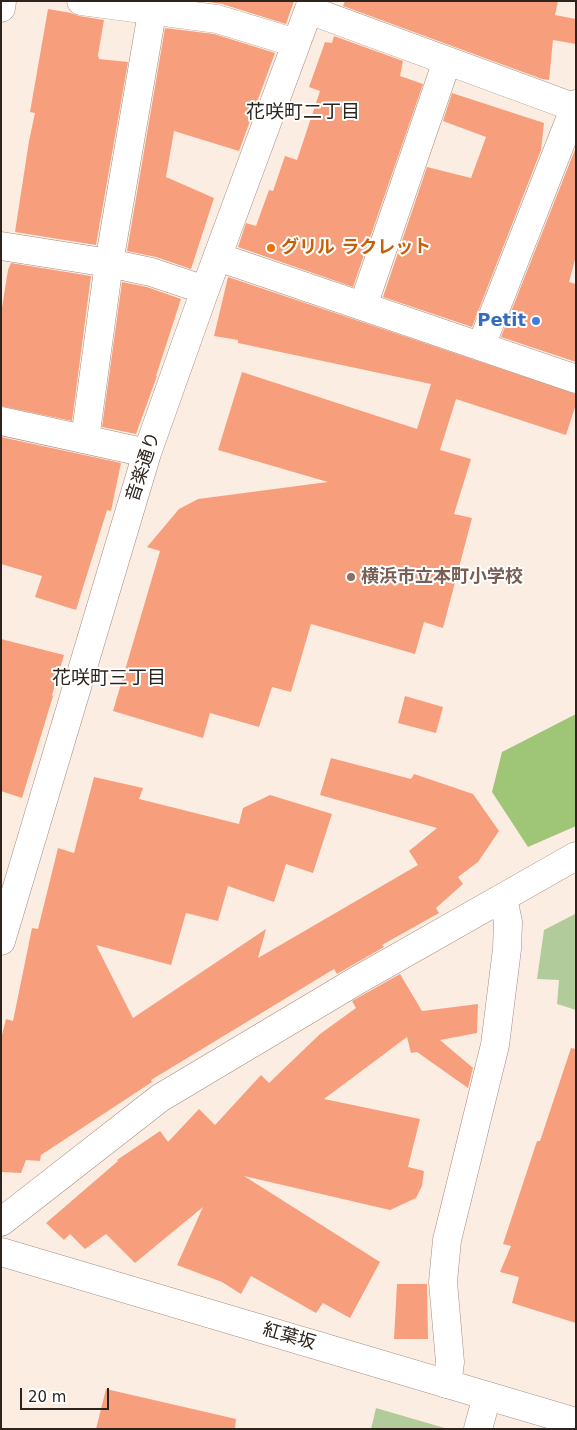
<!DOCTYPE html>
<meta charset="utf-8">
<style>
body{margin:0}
#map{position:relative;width:577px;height:1430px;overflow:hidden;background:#fcede3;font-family:"DejaVu Sans",sans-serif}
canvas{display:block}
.frame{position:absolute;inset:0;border:2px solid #2d241e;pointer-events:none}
.scale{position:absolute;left:20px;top:1388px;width:89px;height:22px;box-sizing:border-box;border:2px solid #2d241e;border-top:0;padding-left:6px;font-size:15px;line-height:18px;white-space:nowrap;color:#2d241e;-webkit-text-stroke:4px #fff;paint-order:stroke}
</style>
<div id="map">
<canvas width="577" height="1430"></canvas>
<div class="frame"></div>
<div class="scale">20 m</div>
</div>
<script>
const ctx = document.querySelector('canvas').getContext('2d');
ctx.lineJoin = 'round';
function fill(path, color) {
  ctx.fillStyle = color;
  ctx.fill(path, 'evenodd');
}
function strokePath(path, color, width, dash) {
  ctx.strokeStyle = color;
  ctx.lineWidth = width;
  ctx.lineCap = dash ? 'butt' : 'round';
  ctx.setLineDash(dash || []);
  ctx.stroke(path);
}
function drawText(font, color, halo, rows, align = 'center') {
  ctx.font = font + ' "DejaVu Sans","Noto Sans JP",sans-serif';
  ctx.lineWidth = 4;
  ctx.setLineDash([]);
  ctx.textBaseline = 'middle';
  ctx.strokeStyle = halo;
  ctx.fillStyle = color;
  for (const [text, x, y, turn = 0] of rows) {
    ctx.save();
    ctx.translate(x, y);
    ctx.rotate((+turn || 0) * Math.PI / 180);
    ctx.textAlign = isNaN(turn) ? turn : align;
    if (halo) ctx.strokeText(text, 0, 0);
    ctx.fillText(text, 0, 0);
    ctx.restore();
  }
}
const green = new Path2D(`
 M 575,914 L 576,915 L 576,1010 L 557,1004 L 559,980 L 537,979 L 544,930 Z
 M 376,1408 L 448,1429 L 371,1429 Z`);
const forest = new Path2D(`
 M 576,714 L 576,826 L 528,847 L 492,792 L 502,752 Z`);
const building = new Path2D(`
 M 202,1 L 294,1 L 286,24 L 222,4 Z
 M 345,1 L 558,1 L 555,15 L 576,19 L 576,44 L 553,40 L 549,80 L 542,79 L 343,6 Z
 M 48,9 L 71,13 L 79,16 L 104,20 L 98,55 L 99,59 L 128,62 L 96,245 L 15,232 L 29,141 L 35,113 L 30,112 Z
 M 165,28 L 214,34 L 275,53 L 239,151 L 174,131 L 166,177 L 214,198 L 191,269 L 156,257 L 127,251 Z
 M 334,36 L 403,61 L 400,76 L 423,84 L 353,287 L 238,247 L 246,223 L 256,226 L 269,190 L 273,191 L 285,156 L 297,160 L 320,91 L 309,87 L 325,42 L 332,43 Z
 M 452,93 L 544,123 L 541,150 L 472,327 L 383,297 L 427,167 L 471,178 L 486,137 L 443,121 Z
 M 576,147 L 576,256 L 569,282 L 576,284 L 576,362 L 501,337 Z
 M 11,263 L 91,276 L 72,421 L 1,406 L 1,314 L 8,270 Z
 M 228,277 L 576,394 L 576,404 L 566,435 L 456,399 L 440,450 L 471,459 L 454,514 L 472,518 L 443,628 L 424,622 L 415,654 L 311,624 L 291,692 L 272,687 L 259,727 L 210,713 L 203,738 L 113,711 L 160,551 L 147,547 L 179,509 L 198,499 L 328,482 L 218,450 L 242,372 L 417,429 L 431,384 L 238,343 L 238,340 L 214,336 Z
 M 122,282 L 147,287 L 181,299 L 156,376 L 157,376 L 136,434 L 102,427 Z
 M 1,437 L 121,463 L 111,511 L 107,510 L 76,610 L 35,597 L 42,576 L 1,564 Z
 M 1,639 L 64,655 L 52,695 L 53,696 L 22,798 L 1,791 Z
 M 405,696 L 443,707 L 436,733 L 398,723 Z
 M 331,758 L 411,779 L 414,774 L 473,794 L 499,831 L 478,862 L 458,877 L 463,884 L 436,908 L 439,913 L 382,945 L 384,947 L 337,974 L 334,969 L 151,1080 L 152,1082 L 41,1155 L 40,1161 L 26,1160 L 21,1173 L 1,1172 L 1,1039 L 6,1019 L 13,1021 L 32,928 L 38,929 L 58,848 L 74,853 L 94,777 L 143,788 L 139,799 L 239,824 L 243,808 L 270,795 L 332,814 L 313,873 L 286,864 L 274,902 L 228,886 L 218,921 L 186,913 L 171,965 L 96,945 L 133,1018 L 266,929 L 258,958 L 418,865 L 409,851 L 437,828 L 320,795 Z
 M 400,974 L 422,1011 L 478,1004 L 477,1033 L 440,1040 L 473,1068 L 468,1088 L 417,1052 L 411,1053 L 407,1037 L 324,1099 L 420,1119 L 408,1167 L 424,1171 L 422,1186 L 416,1198 L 390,1210 L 244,1176 L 380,1262 L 350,1318 L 323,1303 L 316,1313 L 251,1276 L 241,1294 L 222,1282 L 177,1265 L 203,1207 L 135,1263 L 106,1234 L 85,1249 L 70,1234 L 64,1240 L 46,1223 L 118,1161 L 117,1160 L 160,1131 L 168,1142 L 199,1109 L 215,1125 L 261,1075 L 269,1083 L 320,1034 L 356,1008 L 352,1001 Z
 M 571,1048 L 576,1049 L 576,1323 L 512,1303 L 519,1277 L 500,1272 L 511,1246 L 503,1244 L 537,1141 L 540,1141 Z
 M 397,1284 L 427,1284 L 428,1339 L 394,1339 Z
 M 106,1389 L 236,1419 L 235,1429 L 96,1429 Z`);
const minor = new Path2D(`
 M 81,1 L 217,19 L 296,43
 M 309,10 L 576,108
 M 1,246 L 109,263 L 151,272 L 205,290
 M 218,257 L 576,379
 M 363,306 L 447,61
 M 481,346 L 576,104
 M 1,421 L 147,453
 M 85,439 L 109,263 L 154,1
 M 1,941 L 147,453 L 205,290 L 312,1
 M 1,1222 L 160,1098 L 356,981 L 576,856
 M 447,1384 L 450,1362 L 443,1282 L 447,1240 L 495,1045 L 507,949 L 508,922 L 503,898
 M 478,1429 L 487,1396`);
const tertiary = new Path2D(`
 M 1,8 L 2,1
 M 1,1252 L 576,1422`);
const markers = [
 [271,248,5,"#e8710a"],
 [536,321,5,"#3f7fe0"],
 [351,577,5,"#8d6e63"]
];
const foodNames = [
 ["グリル ラクレット",281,248]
];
const shopNames = [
 ["Petit",526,321]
];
const streetNames = [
 ["音楽通り",144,467,-72],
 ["紅葉坂",289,1337,16]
];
const educationNames = [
 ["横浜市立本町小学校",361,577]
];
const neighbourhoodNames = [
 ["花咲町二丁目",303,113],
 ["花咲町三丁目",109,679]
];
fill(green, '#b2cb9b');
fill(forest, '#9fc676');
fill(building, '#f79f7c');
strokePath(minor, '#a48c7e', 29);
strokePath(tertiary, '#a48c7e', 29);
strokePath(minor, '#fff', 28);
strokePath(tertiary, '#fff', 28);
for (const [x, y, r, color] of markers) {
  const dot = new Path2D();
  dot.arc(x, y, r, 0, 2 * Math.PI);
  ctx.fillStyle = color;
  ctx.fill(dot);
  strokePath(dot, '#fff', 2);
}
drawText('bold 18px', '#c56008', '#fff', foodNames, 'left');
drawText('bold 18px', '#366cbe', '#fff', shopNames, 'right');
drawText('18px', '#2d241e', '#fff', streetNames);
drawText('bold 18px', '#785e54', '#fff', educationNames, 'left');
drawText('19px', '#2d241e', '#fff', neighbourhoodNames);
</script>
